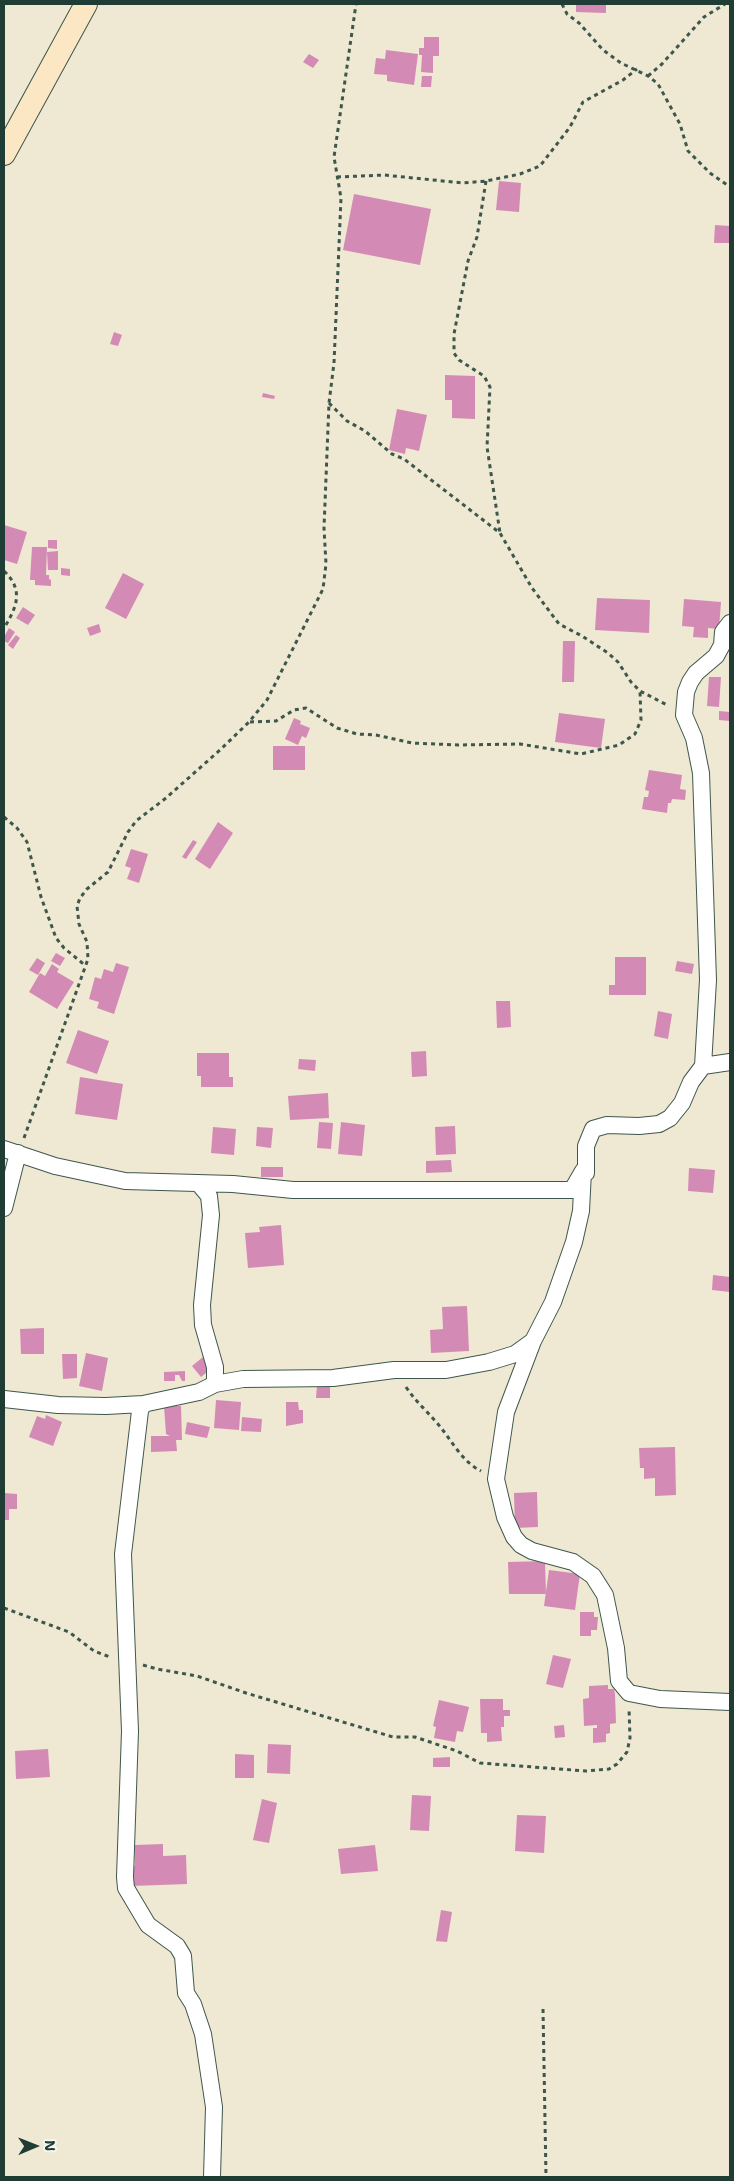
<!DOCTYPE html>
<style>
body{margin:0}
#map{position:relative;width:734px;height:2181px;overflow:hidden;background:#efe8d2;font-family:"Shantell Sans",sans-serif}
canvas{display:block}
.frame{position:absolute;inset:0;border:5px solid #1f3d34;pointer-events:none}
.north{position:absolute;left:10px;top:2121px;width:50px;height:50px;-webkit-text-stroke:4px #f6f6f2;paint-order:stroke;rotate:89deg;font-size:14px;font-weight:700;line-height:20px;text-align:center;color:#1f3d34}
.north::after{content:'';display:block;margin:auto;width:18px;height:22px;background:#1f3d34;clip-path:polygon(50% 0,100% 100%,50% 72%,0 100%)}
</style>
<div id="map">
<canvas width="734" height="2181"></canvas>
<div class="frame"></div>
<div class="north">N</div>
</div>
<script>
const ctx = document.querySelector('canvas').getContext('2d');
ctx.lineJoin = 'round';
function fill(path, color) {
  ctx.fillStyle = color;
  ctx.fill(path, 'evenodd');
}
function strokePath(path, color, width, dash) {
  ctx.strokeStyle = color;
  ctx.lineWidth = width;
  ctx.lineCap = dash ? 'butt' : 'round';
  ctx.setLineDash(dash || []);
  ctx.stroke(path);
}
const building = new Path2D(`
 M 576,4 L 606,4 L 606,13 L 576,12 Z
 M 424,37 L 439,37 L 439,56 L 433,56 L 433,73 L 421,72 L 422,55 L 419,55 L 419,48 L 424,48 Z
 M 386,50 L 418,54 L 414,85 L 387,81 L 387,75 L 374,74 L 376,58 L 385,59 Z
 M 309,54 L 319,60 L 313,68 L 303,62 Z
 M 422,76 L 432,76 L 431,87 L 421,87 Z
 M 499,181 L 521,183 L 519,212 L 496,210 Z
 M 354,194 L 431,209 L 420,265 L 343,250 Z
 M 715,225 L 730,226 L 730,243 L 714,243 Z
 M 114,332 L 122,335 L 118,346 L 110,344 Z
 M 445,375 L 475,376 L 475,419 L 452,418 L 452,400 L 445,400 Z
 M 263,393 L 275,396 L 274,399 L 262,397 Z
 M 397,409 L 427,415 L 419,451 L 406,448 L 405,454 L 389,450 Z
 M 4,525 L 27,532 L 17,564 L 4,560 Z
 M 48,540 L 57,540 L 57,549 L 48,548 Z
 M 32,547 L 47,547 L 46,575 L 49,575 L 49,579 L 51,580 L 51,586 L 35,585 L 35,580 L 30,580 Z
 M 58,551 L 58,570 L 48,570 L 47,552 Z
 M 61,568 L 70,569 L 70,576 L 61,575 Z
 M 123,573 L 144,584 L 126,619 L 105,608 Z
 M 597,598 L 650,600 L 649,633 L 595,630 Z
 M 684,599 L 721,602 L 719,629 L 708,628 L 708,638 L 693,637 L 694,627 L 682,626 Z
 M 23,607 L 35,615 L 28,625 L 16,618 Z
 M 99,624 L 101,632 L 90,636 L 87,628 Z
 M 9,628 L 15,632 L 8,643 L 4,641 L 4,637 Z
 M 16,635 L 20,638 L 13,649 L 8,645 Z
 M 563,641 L 575,641 L 574,682 L 562,682 Z
 M 709,677 L 721,677 L 719,707 L 707,706 Z
 M 719,711 L 730,712 L 730,721 L 719,720 Z
 M 559,713 L 605,719 L 601,748 L 555,742 Z
 M 294,718 L 301,721 L 300,724 L 310,728 L 306,738 L 302,736 L 298,745 L 285,739 Z
 M 273,746 L 305,746 L 305,770 L 273,770 Z
 M 649,770 L 682,775 L 680,789 L 686,790 L 685,800 L 672,799 L 671,803 L 668,803 L 667,813 L 642,809 L 644,797 L 648,797 L 649,791 L 645,790 Z
 M 218,822 L 233,833 L 210,869 L 195,859 Z
 M 193,840 L 197,842 L 186,859 L 182,857 Z
 M 131,849 L 148,854 L 139,883 L 127,879 L 131,868 L 125,866 Z
 M 56,953 L 65,958 L 60,966 L 51,961 Z
 M 615,957 L 646,957 L 646,995 L 609,995 L 609,985 L 615,985 Z
 M 37,958 L 45,963 L 38,975 L 29,970 Z
 M 677,961 L 694,964 L 692,974 L 675,971 Z
 M 116,963 L 129,967 L 114,1014 L 97,1008 L 99,1002 L 89,999 L 95,977 L 101,979 L 104,969 L 113,972 Z
 M 52,964 L 59,969 L 57,972 L 74,982 L 57,1009 L 29,992 L 40,973 L 45,976 Z
 M 496,1001 L 510,1001 L 511,1027 L 497,1028 Z
 M 658,1011 L 672,1014 L 668,1039 L 654,1036 Z
 M 78,1030 L 109,1041 L 97,1074 L 66,1063 Z
 M 426,1051 L 427,1076 L 412,1077 L 411,1052 Z
 M 197,1053 L 229,1053 L 229,1077 L 233,1077 L 233,1087 L 201,1087 L 201,1076 L 197,1076 Z
 M 299,1059 L 316,1060 L 315,1071 L 298,1069 Z
 M 80,1077 L 123,1084 L 117,1120 L 75,1114 Z
 M 328,1093 L 329,1118 L 290,1120 L 288,1096 Z
 M 319,1122 L 333,1123 L 331,1149 L 317,1148 Z
 M 341,1122 L 365,1125 L 362,1156 L 338,1154 Z
 M 455,1126 L 456,1154 L 436,1155 L 435,1127 Z
 M 213,1127 L 236,1129 L 234,1155 L 211,1153 Z
 M 257,1127 L 273,1128 L 271,1148 L 256,1146 Z
 M 451,1160 L 452,1172 L 426,1173 L 426,1161 Z
 M 261,1167 L 283,1167 L 283,1177 L 261,1177 Z
 M 689,1168 L 715,1170 L 713,1193 L 688,1191 Z
 M 281,1225 L 284,1265 L 248,1268 L 245,1233 L 260,1232 L 259,1227 Z
 M 713,1275 L 730,1277 L 730,1292 L 712,1290 Z
 M 467,1306 L 469,1351 L 431,1353 L 430,1330 L 443,1329 L 442,1307 Z
 M 44,1328 L 44,1354 L 21,1354 L 20,1329 Z
 M 86,1353 L 108,1358 L 102,1391 L 79,1386 Z
 M 62,1354 L 77,1354 L 77,1378 L 63,1379 Z
 M 203,1357 L 212,1368 L 201,1377 L 192,1366 Z
 M 185,1371 L 185,1381 L 182,1381 L 179,1375 L 175,1375 L 175,1381 L 164,1381 L 164,1372 Z
 M 317,1385 L 330,1386 L 330,1398 L 316,1398 Z
 M 216,1400 L 241,1402 L 239,1430 L 214,1428 Z
 M 286,1402 L 298,1402 L 299,1410 L 303,1410 L 303,1423 L 286,1426 Z
 M 164,1406 L 181,1406 L 182,1440 L 176,1440 L 177,1451 L 151,1452 L 151,1436 L 170,1436 L 166,1434 Z
 M 46,1415 L 62,1422 L 53,1446 L 29,1437 L 37,1416 L 45,1419 Z
 M 242,1417 L 262,1419 L 261,1432 L 241,1431 Z
 M 187,1422 L 210,1427 L 207,1438 L 185,1434 Z
 M 675,1447 L 676,1495 L 655,1496 L 655,1478 L 644,1479 L 644,1468 L 640,1468 L 639,1448 Z
 M 537,1492 L 538,1527 L 515,1528 L 514,1493 Z
 M 4,1493 L 17,1494 L 17,1509 L 9,1509 L 9,1520 L 4,1520 Z
 M 545,1561 L 546,1594 L 509,1594 L 508,1562 Z
 M 549,1570 L 580,1574 L 575,1610 L 544,1606 Z
 M 580,1612 L 594,1612 L 594,1617 L 598,1617 L 597,1630 L 591,1630 L 591,1636 L 580,1636 Z
 M 553,1655 L 571,1659 L 563,1688 L 546,1684 Z
 M 608,1685 L 608,1689 L 614,1689 L 615,1694 L 616,1723 L 610,1724 L 610,1733 L 606,1734 L 606,1742 L 593,1743 L 593,1728 L 597,1728 L 597,1725 L 584,1726 L 583,1699 L 589,1698 L 589,1686 Z
 M 480,1699 L 503,1699 L 503,1710 L 510,1710 L 510,1716 L 504,1716 L 504,1727 L 501,1727 L 502,1741 L 487,1742 L 487,1733 L 481,1733 Z
 M 439,1700 L 469,1707 L 463,1732 L 457,1731 L 455,1742 L 434,1738 L 436,1727 L 433,1726 Z
 M 564,1725 L 565,1737 L 555,1738 L 554,1726 Z
 M 268,1744 L 291,1745 L 290,1774 L 267,1773 Z
 M 48,1749 L 50,1777 L 16,1779 L 15,1751 Z
 M 235,1754 L 254,1755 L 254,1778 L 235,1778 Z
 M 450,1757 L 450,1767 L 433,1767 L 433,1758 Z
 M 412,1795 L 431,1796 L 429,1831 L 410,1830 Z
 M 262,1799 L 277,1803 L 269,1843 L 253,1840 Z
 M 517,1815 L 546,1816 L 544,1853 L 515,1851 Z
 M 163,1844 L 163,1856 L 186,1855 L 187,1884 L 132,1886 L 132,1866 L 135,1866 L 135,1845 Z
 M 375,1845 L 378,1871 L 341,1874 L 338,1849 Z
 M 441,1910 L 452,1912 L 447,1942 L 436,1941 Z`);
const path = new Path2D(`
 M 562,4 L 567,14 L 579,23 L 603,50 L 621,63 L 648,76 L 658,84 L 680,124 L 688,151 L 710,173 L 730,187
 M 648,76 L 662,64 L 704,17 L 725,4
 M 337,177 L 384,175 L 463,183 L 486,181 L 520,174 L 540,166 L 570,127 L 583,102 L 623,80 L 637,69
 M 486,181 L 477,237 L 468,261 L 454,334 L 454,353 L 459,360 L 484,376 L 490,387 L 487,447 L 500,533
 M 329,403 L 347,421 L 365,431 L 392,454 L 404,459 L 500,533 L 532,588 L 559,624 L 582,636 L 608,653 L 618,662 L 631,682 L 640,691 L 669,706
 M 4,571 C 24,590 17,607 4,628
 M 250,722 L 276,721 L 294,710 L 306,708 L 337,728 L 357,734 L 376,735 L 412,743 L 458,745 L 520,744 L 581,754 L 619,745 L 635,734 L 641,720 L 640,691
 M 4,817 L 17,828 L 27,842 L 41,897 L 56,938 L 64,948 L 86,966
 M 24,1138 L 88,959 L 87,942 L 79,924 L 77,906 L 80,898 L 87,889 L 108,872 L 128,832 L 136,821 L 166,798 L 220,750 L 249,722 L 267,700 L 323,589 L 326,564 L 324,528 L 329,403 L 334,363 L 341,198 L 334,157 L 356,4
 M 406,1387 C 416,1402 426,1410 437,1423 C 451,1439 461,1461 481,1471
 M 4,1608 L 69,1632 L 94,1651 L 110,1657
 M 143,1665 L 157,1669 L 197,1676 L 246,1693 L 393,1737 L 415,1737 L 457,1751 L 480,1763 L 586,1771 L 609,1769 L 617,1764 L 627,1752 L 630,1738 L 629,1708
 M 543,2009 L 546,2177`);
const minor = new Path2D(`
 M 703,1066 L 708,980 L 701,773 L 694,738 L 684,715 L 686,692 L 690,682 L 696,673 L 716,656 L 722,645 L 723,632 L 730,623
 M 4,1149 L 55,1166 L 125,1181 L 233,1184 L 293,1190 L 572,1190 L 583,1171 L 586,1173 L 586,1146 L 593,1129 L 607,1125 L 639,1126 L 659,1124 L 670,1118 L 682,1103 L 691,1082 L 703,1066 L 730,1062
 M 199,1184 L 209,1196 L 211,1215 L 202,1305 L 203,1325 L 215,1367 L 215,1384
 M 4,1208 L 18,1153
 M 533,1341 L 506,1412 L 496,1479 L 505,1517 L 514,1537 L 521,1545 L 532,1551 L 573,1562 L 593,1576 L 605,1595 L 616,1648 L 619,1681 L 629,1693 L 660,1699 L 730,1702
 M 4,1399 L 58,1405 L 106,1406 L 143,1404 L 199,1392 L 215,1384 L 243,1379 L 333,1378 L 394,1370 L 446,1370 L 489,1362 L 515,1354 L 533,1341 L 553,1302 L 574,1242 L 581,1211 L 583,1171
 M 143,1404 L 140,1411 L 123,1554 L 130,1731 L 125,1877 L 126,1888 L 148,1925 L 177,1946 L 183,1956 L 186,1993 L 193,2004 L 203,2034 L 214,2107 L 212,2177`);
const secondary = new Path2D(`
 M 4,154 L 86,4`);
fill(building, '#d38bb5');
strokePath(minor, '#3e574c', 18);
strokePath(secondary, '#3e574c', 24);
strokePath(path, '#3e574c', 3, [4, 4]);
strokePath(minor, '#fff', 16);
strokePath(secondary, '#fbe7c3', 22);
</script>
